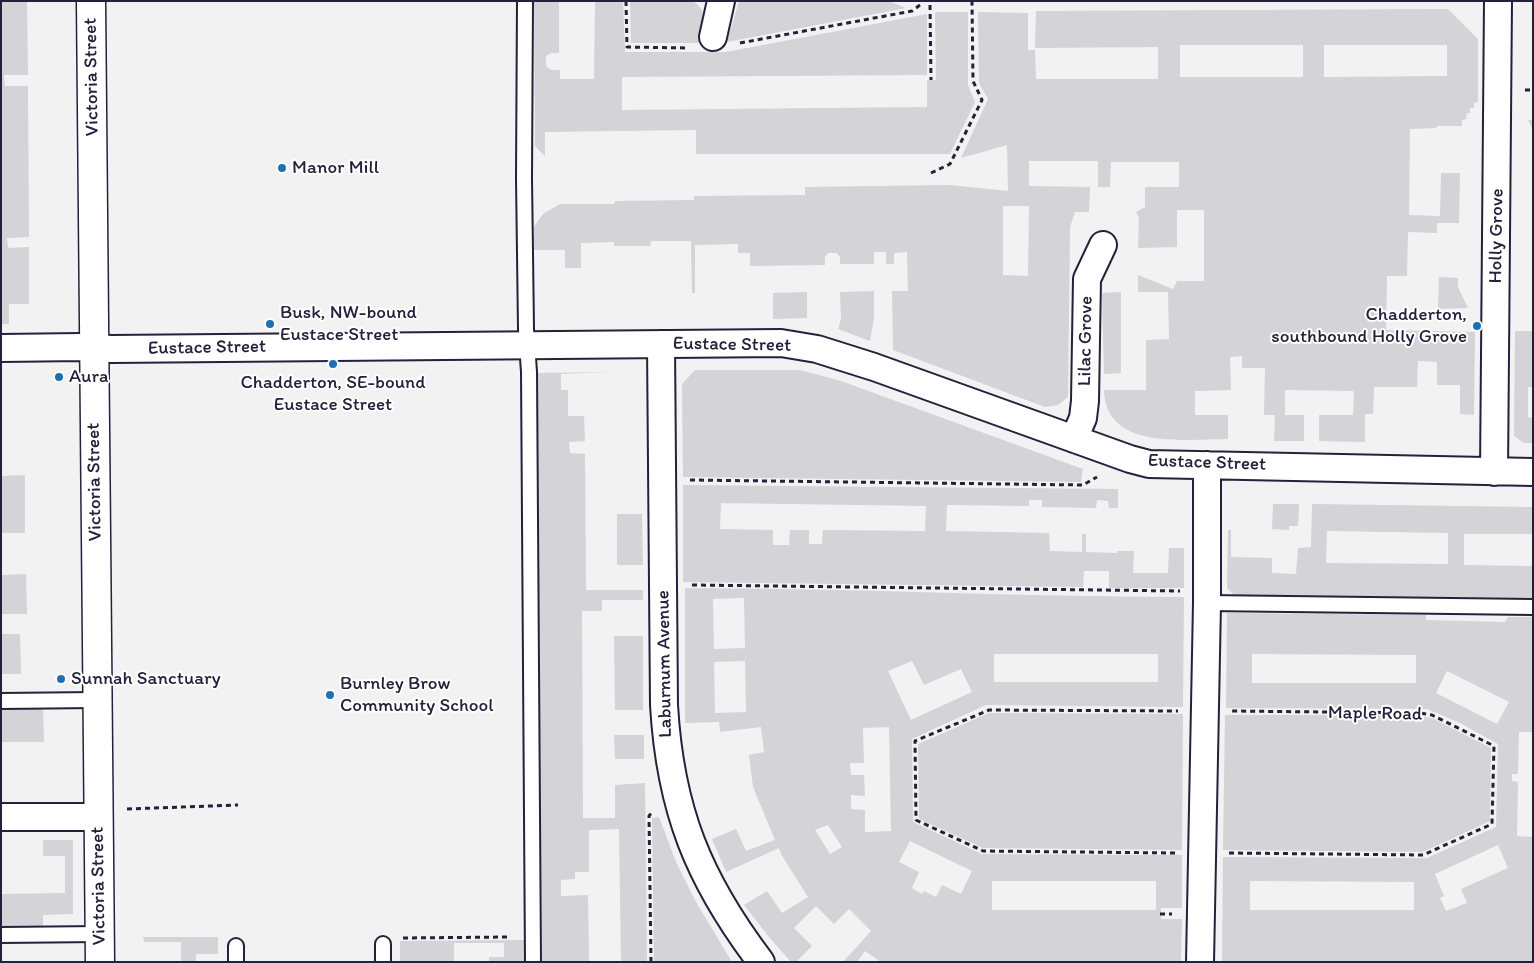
<!DOCTYPE html>
<style>
body{margin:0}
#map{position:relative;width:1534px;height:963px;overflow:hidden;background:#f2f2f3;font-family:Itim,sans-serif}
canvas{display:block}
.frame{position:absolute;inset:0;border:2px solid #22223b;pointer-events:none}
</style>
<div id="map">
<canvas width="1534" height="963"></canvas>
<div class="frame"></div>
</div>
<script>
const ctx = document.querySelector('canvas').getContext('2d');
ctx.lineJoin = 'round';
function fill(path, color) {
  ctx.fillStyle = color;
  ctx.fill(path, 'evenodd');
}
function strokePath(path, color, width, dash) {
  ctx.strokeStyle = color;
  ctx.lineWidth = width;
  ctx.lineCap = dash ? 'butt' : 'round';
  ctx.setLineDash(dash || []);
  ctx.stroke(path);
}
function drawText(font, color, halo, rows, align = 'center') {
  ctx.font = font + ' Itim,sans-serif';
  ctx.lineWidth = 4;
  ctx.setLineDash([]);
  ctx.textBaseline = 'middle';
  ctx.strokeStyle = halo;
  ctx.fillStyle = color;
  for (const [text, x, y, turn = 0] of rows) {
    ctx.save();
    ctx.translate(x, y);
    ctx.rotate((+turn || 0) * Math.PI / 180);
    ctx.textAlign = isNaN(turn) ? turn : align;
    if (halo) ctx.strokeText(text, 0, 0);
    ctx.fillText(text, 0, 0);
    ctx.restore();
  }
}
const green = new Path2D(`
 M 1,1 L 27,1 L 28,75 L 4,75 L 5,86 L 28,86 L 28,97 L 29,237 L 7,238 L 8,248 L 29,247 L 29,304 L 9,304 L 9,324 L 1,324 Z
 M 534,1 L 559,1 L 559,53 L 551,53 L 546,56 L 546,66 L 551,70 L 560,70 L 560,79 L 594,79 L 595,1 L 623,1 L 625,52 L 726,52 L 927,14 L 927,75 L 622,77 L 622,110 L 927,107 L 927,80 L 936,80 L 935,12 L 968,12 L 968,85 L 975,102 L 950,154 L 696,154 L 696,130 L 545,132 L 545,156 L 535,146 Z
 M 630,1 L 692,1 C 710,10 705,28 702,43 L 631,43 Z
 M 739,1 L 888,1 L 906,8 L 727,42 Z
 M 1448,9 L 1478,39 L 1478,102 L 1474,103 L 1474,108 L 1470,108 L 1470,113 L 1467,113 L 1466,119 L 1462,120 L 1462,126 L 1437,126 L 1436,128 L 1410,129 L 1409,215 L 1440,216 L 1441,173 L 1460,173 L 1459,223 L 1437,223 L 1437,233 L 1408,232 L 1407,276 L 1387,276 L 1386,330 L 1475,332 L 1474,415 L 1460,414 L 1460,385 L 1437,385 L 1437,362 L 1418,361 L 1417,387 L 1374,387 L 1373,414 L 1365,414 L 1365,442 L 1319,441 L 1319,415 L 1353,415 L 1354,393 L 1353,391 L 1285,390 L 1285,415 L 1304,415 L 1304,441 L 1274,441 L 1275,415 L 1264,415 L 1265,368 L 1242,368 L 1242,356 L 1230,357 L 1231,390 L 1195,391 L 1195,415 L 1228,415 L 1228,439 C 1185,439 1106,451 1104,390 L 1146,390 L 1146,340 L 1169,339 L 1168,292 L 1138,292 L 1138,275 L 1173,289 L 1177,281 L 1204,281 L 1204,210 L 1177,210 L 1177,247 L 1138,248 L 1139,218 L 1136,212 L 1145,207 L 1145,187 L 1179,187 L 1179,162 L 1111,162 L 1110,187 L 1098,187 L 1098,161 L 1029,161 L 1029,186 L 1090,187 L 1089,212 L 1075,212 L 1070,227 L 1068,397 L 1058,405 L 1045,407 L 893,350 L 892,291 L 908,291 L 907,252 L 894,253 L 894,264 L 886,264 L 886,252 L 874,252 L 874,264 L 840,264 L 840,257 L 837,253 L 828,253 L 825,257 L 825,265 L 750,266 L 750,253 L 738,253 L 738,244 L 695,245 L 695,293 L 692,293 L 691,241 L 651,241 L 650,246 L 614,246 L 614,242 L 581,243 L 581,268 L 565,268 L 565,250 L 533,250 L 533,228 L 543,214 L 560,204 L 614,204 L 615,201 L 694,200 L 694,196 L 805,195 L 805,187 L 949,185 L 1008,191 L 1007,145 L 961,158 L 988,99 L 979,83 L 978,12 L 1028,13 L 1028,50 L 1035,50 L 1036,79 L 1158,79 L 1158,47 L 1035,48 L 1036,11 ZM 1303,45 L 1303,77 L 1180,77 L 1180,45 ZM 1324,45 L 1447,45 L 1447,76 L 1324,77 ZM 1003,206 L 1029,206 L 1028,276 L 1003,275 Z
 M 1528,120 L 1533,120 L 1533,225 L 1532,128 Z
 M 1439,277 L 1458,278 L 1458,287 L 1468,308 L 1438,309 Z
 M 874,291 L 874,319 L 870,341 L 838,329 L 841,319 L 840,292 Z
 M 807,292 L 807,318 L 773,319 L 773,293 Z
 M 1121,292 L 1121,373 L 1104,374 L 1102,293 Z
 M 1515,331 L 1533,331 L 1533,387 L 1528,387 L 1528,417 L 1533,418 L 1533,443 L 1524,443 L 1514,436 Z
 M 695,370 L 800,370 L 841,381 L 1083,469 L 1081,482 L 683,477 L 682,384 Z
 M 612,372 L 561,374 L 561,390 L 568,390 L 568,416 L 584,416 L 585,441 L 569,442 L 570,453 L 585,454 L 586,590 L 643,590 L 643,600 L 602,600 L 602,611 L 582,611 L 583,818 L 615,818 L 615,785 L 645,783 L 647,962 L 621,962 L 619,829 L 589,830 L 589,872 L 575,872 L 575,879 L 561,880 L 561,896 L 588,895 L 589,962 L 542,962 L 537,373 Z
 M 25,475 L 25,533 L 1,533 L 1,476 Z
 M 683,485 L 1118,489 L 1118,508 L 1109,508 L 1108,501 L 1097,500 L 1096,508 L 1042,507 L 1042,500 L 1029,500 L 1029,506 L 947,505 L 946,531 L 1049,533 L 1050,551 L 1082,552 L 1082,534 L 1086,534 L 1086,552 L 1117,553 L 1117,551 L 1134,551 L 1133,573 L 1168,573 L 1169,548 L 1184,548 L 1184,588 L 1109,588 L 1109,571 L 1084,571 L 1083,587 L 683,582 ZM 721,503 L 926,506 L 925,531 L 823,530 L 822,544 L 809,544 L 809,530 L 790,530 L 789,545 L 773,545 L 773,530 L 720,529 Z
 M 1273,504 L 1299,504 L 1298,526 L 1289,526 L 1289,530 L 1272,529 Z
 M 1312,504 L 1533,507 L 1533,534 L 1464,534 L 1464,565 L 1533,566 L 1533,599 L 1235,596 L 1227,588 L 1228,530 L 1231,530 L 1231,557 L 1272,558 L 1272,573 L 1296,574 L 1298,548 L 1311,547 ZM 1327,531 L 1448,533 L 1448,564 L 1326,563 Z
 M 617,514 L 642,514 L 643,565 L 617,565 Z
 M 26,574 L 27,614 L 1,614 L 1,575 Z
 M 685,588 C 851,588 1018,597 1184,597 L 1183,707 L 986,705 L 912,739 L 913,822 L 982,854 L 1182,855 L 1182,908 L 1161,908 L 1161,919 L 1182,919 L 1181,962 L 881,962 L 865,951 L 857,962 L 843,962 L 871,931 L 849,909 L 834,924 L 816,906 L 794,928 L 812,946 L 796,962 L 791,962 L 769,937 L 744,905 L 767,891 L 782,913 L 808,897 L 781,854 L 779,848 L 726,872 L 712,839 L 736,829 L 746,851 L 775,840 L 753,787 L 749,755 L 764,752 L 761,727 L 720,732 L 719,722 L 685,723 ZM 744,598 L 745,648 L 714,649 L 713,599 ZM 994,654 L 1158,654 L 1158,682 L 994,682 ZM 745,661 L 746,712 L 715,713 L 714,662 ZM 912,661 L 924,685 L 961,669 L 972,692 L 911,720 L 888,671 ZM 889,727 L 891,831 L 865,832 L 865,810 L 851,809 L 851,795 L 865,796 L 864,775 L 851,775 L 850,763 L 864,763 L 863,728 ZM 828,825 L 842,847 L 830,854 L 815,830 ZM 910,841 L 972,871 L 961,894 L 942,885 L 936,897 L 924,891 L 922,894 L 912,888 L 919,872 L 899,862 ZM 992,881 L 1156,881 L 1156,910 L 992,910 Z
 M 1227,613 L 1426,615 L 1426,620 L 1505,622 L 1508,617 L 1533,617 L 1533,732 L 1519,732 L 1518,774 L 1512,774 L 1512,781 L 1518,782 L 1517,836 L 1533,837 L 1533,962 L 1222,962 L 1223,857 L 1427,858 L 1496,827 L 1498,744 L 1460,723 L 1427,709 L 1226,708 ZM 1252,654 L 1416,655 L 1416,683 L 1252,683 ZM 1447,671 L 1509,702 L 1497,724 L 1436,693 ZM 1498,845 L 1508,868 L 1461,889 L 1467,903 L 1446,911 L 1440,898 L 1444,896 L 1435,874 ZM 1250,881 L 1414,882 L 1414,910 L 1250,910 Z
 M 1,634 L 20,634 L 21,674 L 1,674 Z
 M 614,636 L 643,636 L 643,710 L 615,710 Z
 M 1,708 L 43,709 L 44,742 L 1,742 Z
 M 989,713 L 1183,714 L 1182,850 L 983,848 L 919,819 L 918,744 Z
 M 1225,715 L 1418,715 L 1434,719 L 1491,748 L 1490,821 L 1423,852 L 1223,850 Z
 M 614,735 L 644,735 L 644,759 L 615,759 Z
 M 659,817 L 676,862 L 696,902 L 732,962 L 654,962 L 652,818 Z
 M 43,840 L 73,840 L 73,914 L 43,915 L 43,928 L 1,928 L 1,894 L 65,893 L 65,856 L 43,856 Z
 M 143,937 L 218,937 L 218,954 L 196,954 L 196,962 L 181,962 L 181,942 L 144,942 Z
 M 524,940 L 524,962 L 489,962 L 489,957 L 504,957 L 504,943 L 454,943 L 454,962 L 400,962 L 400,941 Z`);
const path = new Path2D(`
 M 626,1 L 627,47 L 688,48
 M 930,5 L 931,80
 M 740,43 L 912,11 L 920,5
 M 1525,90 L 1533,90
 M 931,173 L 950,164 L 982,100 L 973,81 L 972,1
 M 690,480 L 1083,485 L 1097,477
 M 692,585 L 1180,591
 M 127,809 L 238,805
 M 1175,853 L 983,851 L 916,820 L 915,741 L 989,710 L 1178,711
 M 1229,853 L 1423,855 L 1492,824 L 1494,746 L 1432,715 L 1419,713 L 1232,711
 M 1160,914 L 1172,914
 M 403,938 L 511,937
 M 651,962 L 649,816 L 653,811`);
const lane = new Path2D(`
 M 525,1 L 524,178 L 526,329 L 529,372 L 533,962
 M 1207,603 L 1533,607
 M 1,701 L 96,700
 M 1,935 L 100,934
 M 236,946 L 236,962
 M 383,962 L 383,944`);
const street = new Path2D(`
 M 713,37 L 721,1
 M 661,344 L 664,705 C 670,809 698,879 761,962
 M 1,348 L 81,347 L 111,349 L 781,343 L 817,349 L 874,367 L 1130,459 L 1149,464 L 1533,472
 M 1074,439 L 1083,418 L 1085,401 L 1087,279 L 1103,245
 M 1494,472 L 1498,1
 M 1,817 L 98,817
 M 1200,962 L 1207,603 L 1207,465`);
const secondary = new Path2D(`
 M 91,1 L 100,962`);
const markers = [
 [282,168,5,"#1f6fb2"],
 [270,324,5,"#1f6fb2"],
 [1477,326,5,"#1f6fb2"],
 [333,364,5,"#1f6fb2"],
 [59,377,5,"#1f6fb2"],
 [61,679,5,"#1f6fb2"],
 [330,695,5,"#1f6fb2"]
];
const streetNames = [
 ["Victoria Street",92,77,-91],
 ["Holly Grove",1497,236,-89],
 ["Lilac Grove",1086,341,-89],
 ["Eustace Street",732,345,1],
 ["Eustace Street",207,348,-1],
 ["Eustace Street",1207,463,2],
 ["Victoria Street",95,482,-91],
 ["Laburnum Avenue",665,664,-91],
 ["Maple Road",1375,714,1],
 ["Victoria Street",99,886,-91]
];
const poiNames = [
 ["Manor Mill",292,168],
 ["Busk, NW-bound",280,313],
 ["Eustace Street",280,335],
 ["Chadderton,",1467,315,"right"],
 ["southbound Holly Grove",1467,337,"right"],
 ["Aura",69,377],
 ["Chadderton, SE-bound",333,383,"center"],
 ["Eustace Street",333,405,"center"],
 ["Sunnah Sanctuary",71,679],
 ["Burnley Brow",340,684],
 ["Community School",340,706]
];
fill(green, '#d3d3d8');
strokePath(lane, '#22223b', 18);
strokePath(street, '#22223b', 30);
strokePath(secondary, '#22223b', 31);
strokePath(path, '#22223b', 3, [5, 4]);
strokePath(lane, '#fff', 14);
strokePath(street, '#fff', 26);
strokePath(secondary, '#fff', 28);
for (const [x, y, r, color] of markers) {
  const dot = new Path2D();
  dot.arc(x, y, r, 0, 2 * Math.PI);
  ctx.fillStyle = color;
  ctx.fill(dot);
  strokePath(dot, '#fff', 2);
}
drawText('19px', '#22223b', '#fff', streetNames);
drawText('19px', '#22223b', '#fff', poiNames, 'left');
</script>
